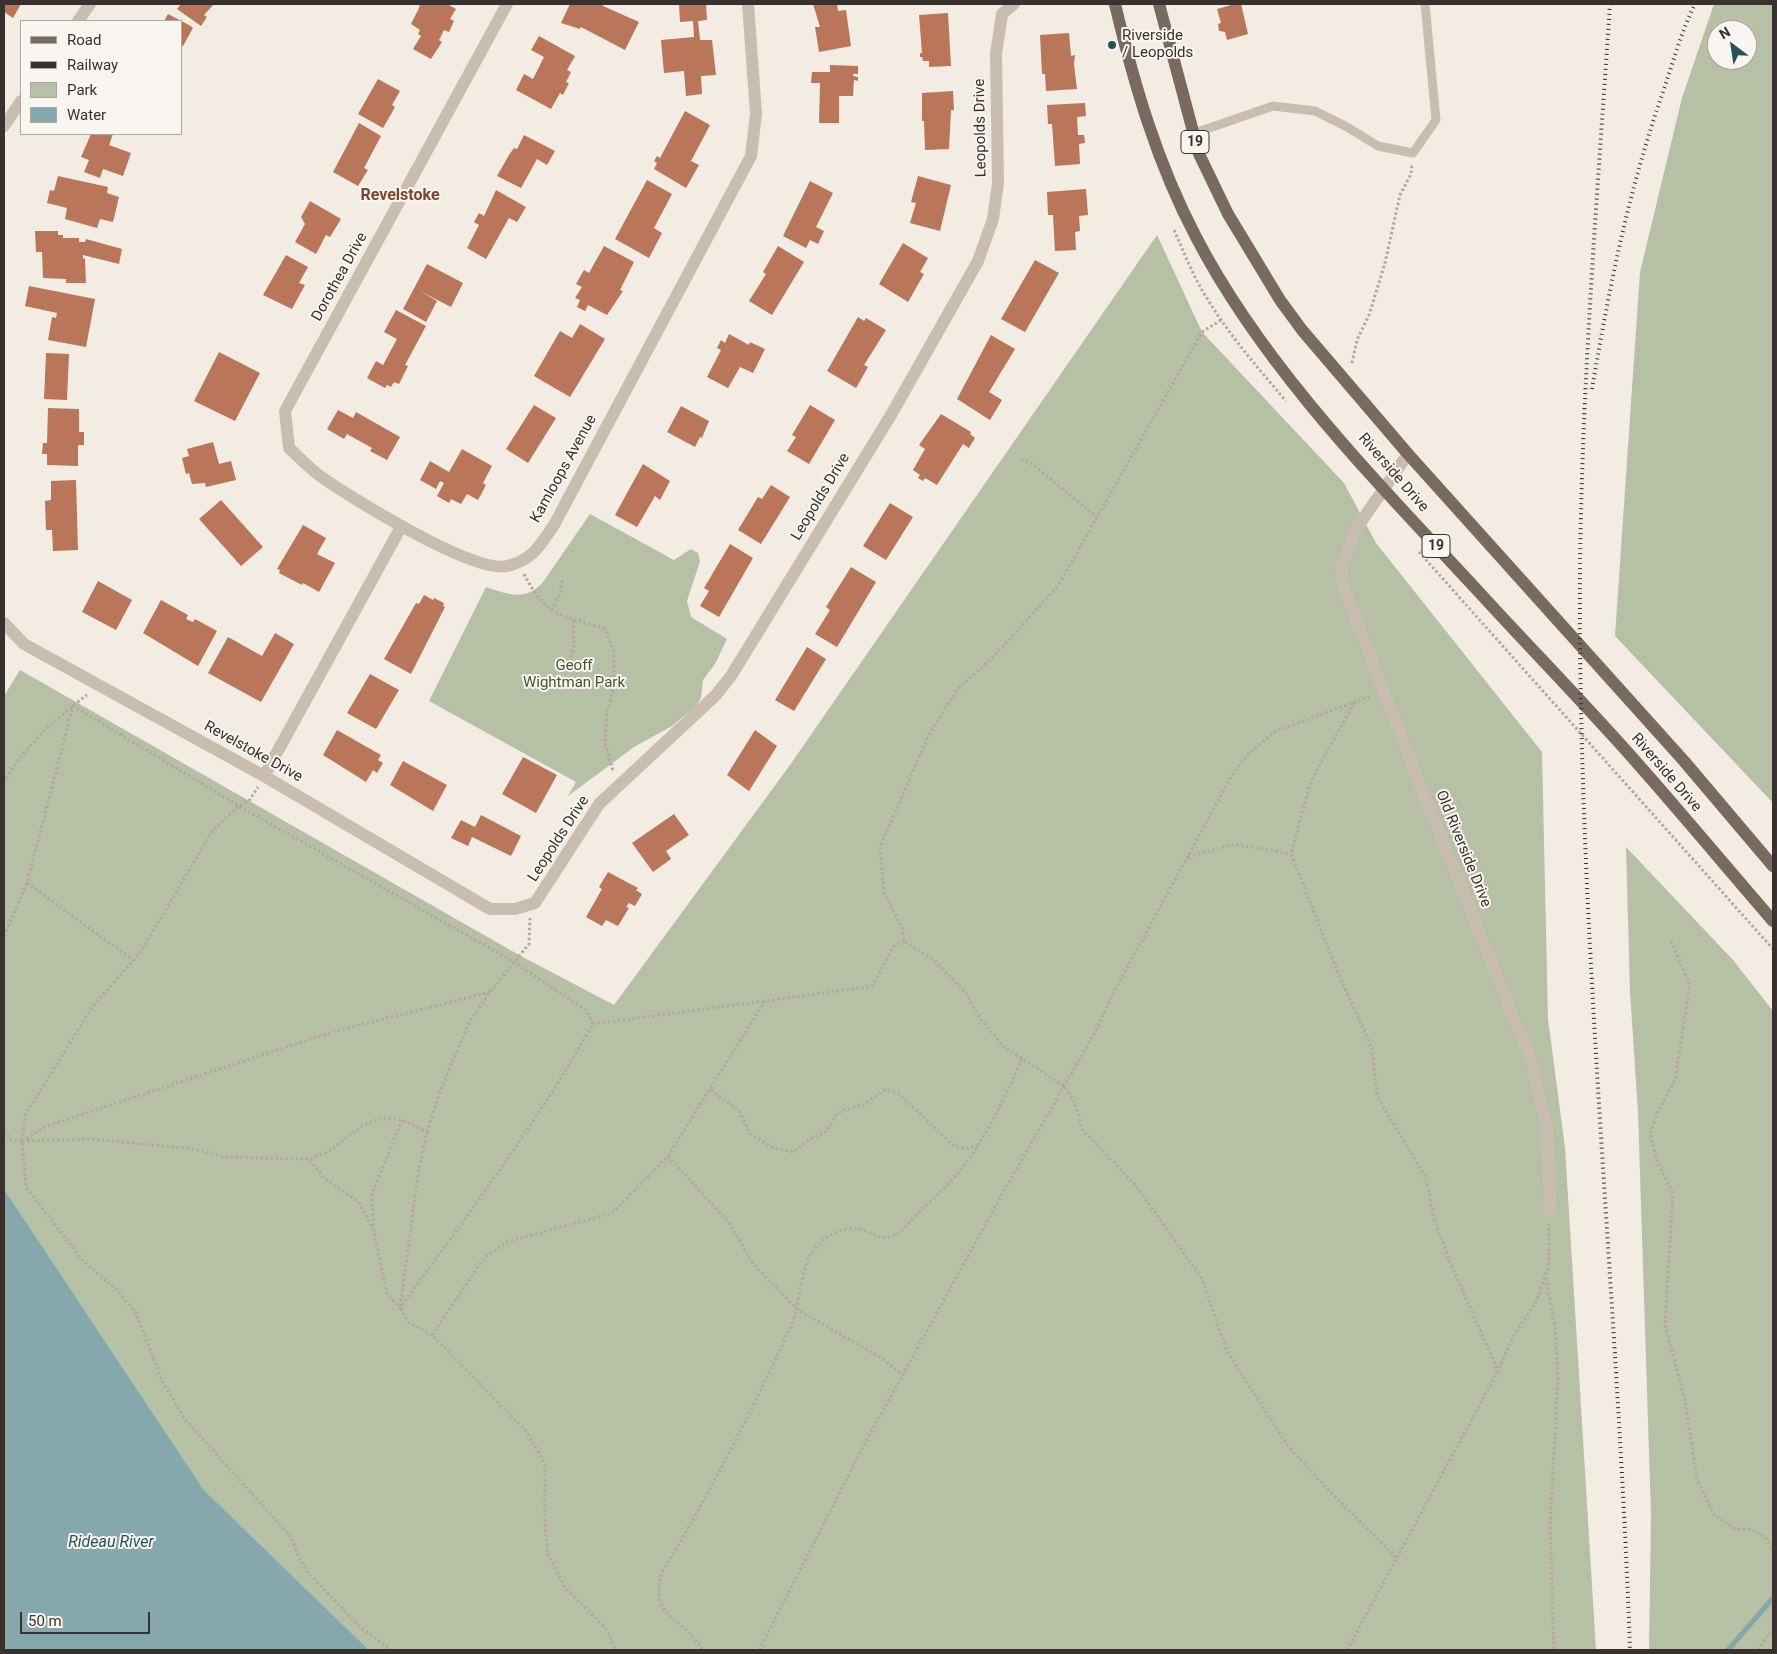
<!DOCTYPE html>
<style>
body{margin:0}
#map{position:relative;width:1777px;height:1654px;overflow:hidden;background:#f2ece3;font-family:Roboto,sans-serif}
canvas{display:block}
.frame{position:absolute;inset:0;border:5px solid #39312d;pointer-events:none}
.legend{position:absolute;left:20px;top:20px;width:162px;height:115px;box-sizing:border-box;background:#f9f5f0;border:1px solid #aca7a2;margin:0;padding:6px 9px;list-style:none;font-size:15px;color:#39312d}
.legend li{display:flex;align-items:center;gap:10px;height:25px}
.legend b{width:25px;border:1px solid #aca7a2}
.north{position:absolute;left:1707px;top:20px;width:50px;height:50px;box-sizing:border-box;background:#f9f5f0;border:1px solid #aca7a2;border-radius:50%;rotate:329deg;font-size:14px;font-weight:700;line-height:20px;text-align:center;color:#39312d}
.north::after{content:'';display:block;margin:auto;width:18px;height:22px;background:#275156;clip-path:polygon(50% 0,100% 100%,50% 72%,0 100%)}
.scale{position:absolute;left:20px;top:1612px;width:130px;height:22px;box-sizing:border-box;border:2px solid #39312d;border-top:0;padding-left:6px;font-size:15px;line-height:18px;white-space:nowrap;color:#39312d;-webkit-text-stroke:4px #f9f5f0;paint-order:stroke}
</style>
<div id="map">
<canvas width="1777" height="1654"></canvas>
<div class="frame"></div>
<ul class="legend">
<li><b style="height:6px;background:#796a60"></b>Road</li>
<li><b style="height:6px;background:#39312d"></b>Railway</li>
<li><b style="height:14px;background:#b5c0a4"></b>Park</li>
<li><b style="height:14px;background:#85a8ac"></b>Water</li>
</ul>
<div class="north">N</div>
<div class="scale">50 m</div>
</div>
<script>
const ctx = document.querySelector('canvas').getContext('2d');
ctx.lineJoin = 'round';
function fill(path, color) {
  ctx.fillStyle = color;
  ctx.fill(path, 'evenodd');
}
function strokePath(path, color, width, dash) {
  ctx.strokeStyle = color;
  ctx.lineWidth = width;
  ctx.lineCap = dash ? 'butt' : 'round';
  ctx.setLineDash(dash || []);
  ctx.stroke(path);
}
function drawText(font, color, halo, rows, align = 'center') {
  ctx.font = font + ' Roboto,sans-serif';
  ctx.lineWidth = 4;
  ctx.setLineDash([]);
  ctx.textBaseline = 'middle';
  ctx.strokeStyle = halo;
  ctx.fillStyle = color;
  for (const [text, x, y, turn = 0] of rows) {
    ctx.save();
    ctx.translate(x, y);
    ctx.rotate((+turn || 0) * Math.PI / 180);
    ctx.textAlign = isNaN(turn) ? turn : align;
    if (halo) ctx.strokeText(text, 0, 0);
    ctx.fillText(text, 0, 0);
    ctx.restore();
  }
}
const green = new Path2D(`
 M 1714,4 L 1773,4 L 1773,803 L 1615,636 L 1640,272 L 1682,98 ZM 1717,30 L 1747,30 L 1747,60 L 1717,60 Z
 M 1157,235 L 1202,332 L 1344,483 L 1376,543 L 1542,752 L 1548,1019 L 1565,1148 L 1596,1650 L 369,1650 L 204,1490 L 4,1189 L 4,696 L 20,670 L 519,955 L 614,1005 L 790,765 Z
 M 590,514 L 674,560 L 691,549 L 698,553 L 700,561 L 687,601 L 691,617 L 727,639 L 715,664 L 703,680 L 701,698 L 696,706 L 672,726 L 634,747 L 568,796 L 576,782 L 429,701 L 486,587 C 507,594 526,602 543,582 Z
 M 1626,847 L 1733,960 L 1773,1011 L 1773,1650 L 1649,1650 L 1651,1515 L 1638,1112 L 1630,992 Z`);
const water = new Path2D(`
 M 4,1189 L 204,1490 L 369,1650 L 4,1650 Z`);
const stream = new Path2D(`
 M 1728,1650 L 1773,1598`);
const building = new Path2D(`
 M 4,4 L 21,4 L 13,18 L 4,12 Z
 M 181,4 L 214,4 L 204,15 L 207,17 L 201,26 L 177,9 Z
 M 417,4 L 447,4 L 456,9 L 450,19 L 454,21 L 449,32 L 444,30 L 439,40 L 442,42 L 431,59 L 413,49 L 421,36 L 418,34 L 420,30 L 411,24 L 420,6 Z
 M 570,4 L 603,4 L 603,6 L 639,22 L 625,50 L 581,27 L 580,29 L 561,23 Z
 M 679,4 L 706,4 L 707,20 L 698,21 L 700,40 L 712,40 L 716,75 L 701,76 L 702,94 L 686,96 L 684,71 L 664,73 L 661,40 L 694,37 L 693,21 L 680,22 Z
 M 813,4 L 837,4 L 838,11 L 846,10 L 851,46 L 819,52 L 815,27 L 820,27 Z
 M 1235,4 L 1241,4 L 1248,34 L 1227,40 L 1225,32 L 1219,31 L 1218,24 L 1221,23 L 1217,9 Z
 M 948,13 L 951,66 L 929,67 L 929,61 L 923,61 L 922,57 L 920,57 L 920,53 L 922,53 L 919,15 Z
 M 168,14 L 189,25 L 193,28 L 183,46 L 181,45 L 181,21 L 164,21 Z
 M 1069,33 L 1071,56 L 1075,55 L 1074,64 L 1077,89 L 1046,91 L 1045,74 L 1042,74 L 1040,35 Z
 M 539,36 L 575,56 L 567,70 L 571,72 L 566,82 L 569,83 L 563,95 L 560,93 L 551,109 L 516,90 L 524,74 L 533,79 L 544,57 L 531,50 Z
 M 830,65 L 858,66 L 858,74 L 853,74 L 853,76 L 858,77 L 858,81 L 854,80 L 853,96 L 839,96 L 839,123 L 819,123 L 820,83 L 811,83 L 812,72 L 830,72 Z
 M 378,79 L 400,91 L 392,105 L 395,107 L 383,128 L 358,114 Z
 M 953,91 L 954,110 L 951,110 L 949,149 L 925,150 L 924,121 L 922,121 L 922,93 Z
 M 1085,103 L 1086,116 L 1077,117 L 1078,135 L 1084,135 L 1085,143 L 1079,144 L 1080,164 L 1055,166 L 1052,124 L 1048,124 L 1047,105 Z
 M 685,111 L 710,125 L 691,161 L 699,165 L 686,188 L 654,169 L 657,163 L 654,161 L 657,156 L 660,158 Z
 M 359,123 L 381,136 L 364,168 L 368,170 L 358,186 L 333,172 Z
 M 91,134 L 113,134 L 109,145 L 131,153 L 123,176 L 103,169 L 100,178 L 84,172 L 89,160 L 81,157 Z
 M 524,135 L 555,151 L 547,165 L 537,159 L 521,188 L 497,176 L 509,155 L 514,148 L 517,149 Z
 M 58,176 L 108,187 L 107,193 L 119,197 L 113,222 L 100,219 L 97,228 L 65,219 L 67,208 L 47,203 L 50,190 L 54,191 Z
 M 918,176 L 951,185 L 940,231 L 910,223 L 916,203 L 911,202 Z
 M 647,180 L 672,194 L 654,228 L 662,233 L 649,258 L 615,239 Z
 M 810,181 L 833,193 L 816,227 L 824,231 L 818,244 L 810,240 L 806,248 L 783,236 Z
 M 1086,189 L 1088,215 L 1079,216 L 1080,231 L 1075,232 L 1076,250 L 1055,251 L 1053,215 L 1048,215 L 1047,192 Z
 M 496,190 L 526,207 L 517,222 L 509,218 L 486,259 L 467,248 L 479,225 L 474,222 L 479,213 L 484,216 Z
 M 310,201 L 341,219 L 330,237 L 326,235 L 316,254 L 295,242 L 305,224 L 301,217 Z
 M 35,231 L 58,231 L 58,235 L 63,235 L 63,238 L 79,238 L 79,242 L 85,242 L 86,239 L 122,249 L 119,264 L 83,255 L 83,258 L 85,259 L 86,283 L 66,283 L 66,279 L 43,278 L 42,252 L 36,252 Z
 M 903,243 L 928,258 L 920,272 L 924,274 L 908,302 L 879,284 Z
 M 604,246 L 634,262 L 620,290 L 623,291 L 607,315 L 588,305 L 585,311 L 577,307 L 580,300 L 575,298 L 582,287 L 576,284 L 584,270 L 589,273 Z
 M 778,246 L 804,262 L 772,315 L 749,301 L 766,274 L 763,272 Z
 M 286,255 L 308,267 L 299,283 L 305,285 L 292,309 L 263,295 Z
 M 1035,260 L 1059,273 L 1025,332 L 1001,319 Z
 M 427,264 L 463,283 L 451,307 L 420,291 L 437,301 L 426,322 L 403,309 Z
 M 29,286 L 95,299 L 86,347 L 48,340 L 52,317 L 56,318 L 57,313 L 25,306 Z
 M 396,310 L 426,326 L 405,365 L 408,366 L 399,384 L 394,382 L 391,387 L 387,385 L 385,388 L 367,378 L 376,361 L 383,365 L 397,339 L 384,332 Z
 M 858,317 L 864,321 L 866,318 L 886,330 L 864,365 L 868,367 L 856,388 L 827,371 Z
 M 580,324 L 605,339 L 570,397 L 534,376 L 560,331 L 572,338 Z
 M 729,334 L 749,345 L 750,342 L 765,349 L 753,373 L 740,367 L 728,388 L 707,377 L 721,350 L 717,348 L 721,340 L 725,343 Z
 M 991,335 L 1015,349 L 989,392 L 1002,400 L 990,420 L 957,399 Z
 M 219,352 L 260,373 L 235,421 L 194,401 Z
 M 46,353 L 69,354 L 67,400 L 44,399 Z
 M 534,405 L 556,418 L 528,463 L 506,449 Z
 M 810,405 L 835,420 L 809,464 L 787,451 L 796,437 L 792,435 Z
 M 681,406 L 709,421 L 702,438 L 700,437 L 695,447 L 667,432 Z
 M 48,408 L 79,409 L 79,432 L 84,432 L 84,445 L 78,445 L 78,466 L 47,465 L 47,454 L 42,454 L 43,443 L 47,443 Z
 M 338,410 L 353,418 L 356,412 L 400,437 L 387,460 L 370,451 L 372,448 L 347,434 L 344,439 L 327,429 Z
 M 941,414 L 971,432 L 970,434 L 975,438 L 969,448 L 963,444 L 937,485 L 925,478 L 923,481 L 918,478 L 920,475 L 913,470 L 925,449 L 919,445 Z
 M 213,442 L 219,464 L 231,461 L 236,480 L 206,487 L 205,483 L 192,484 L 189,473 L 186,474 L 182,458 L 189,456 L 187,449 Z
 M 462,449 L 492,466 L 483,483 L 486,485 L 478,500 L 467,494 L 461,504 L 451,499 L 449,503 L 437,496 L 444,483 L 440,481 L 436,489 L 420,480 L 430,461 L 449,472 Z
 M 643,464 L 670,481 L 660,500 L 655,496 L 637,527 L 615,515 Z
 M 76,480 L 78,550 L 53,551 L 52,530 L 46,530 L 45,501 L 51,500 L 51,481 Z
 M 771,485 L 790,497 L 761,544 L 738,530 L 758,497 L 762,499 Z
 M 221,500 L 263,547 L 241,566 L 199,519 Z
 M 890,503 L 913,517 L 886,560 L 863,546 Z
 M 303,525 L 326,538 L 317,554 L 335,563 L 319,592 L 303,583 L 302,585 L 279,573 L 280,570 L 277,569 Z
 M 730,544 L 753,558 L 719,617 L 700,606 L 709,591 L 704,588 Z
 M 851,567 L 876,582 L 837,647 L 815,634 L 830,610 L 826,607 Z
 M 98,581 L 132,600 L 116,630 L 82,612 Z
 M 424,595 L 433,600 L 434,598 L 444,603 L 443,606 L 445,607 L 411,674 L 384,659 L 416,603 L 419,604 Z
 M 161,600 L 188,615 L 186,619 L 193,622 L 195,619 L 217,631 L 198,666 L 143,633 Z
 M 275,633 L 294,644 L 261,702 L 208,673 L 228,637 L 262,656 Z
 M 807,647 L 826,659 L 794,711 L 775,700 Z
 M 370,674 L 399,690 L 376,729 L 347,713 Z
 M 337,730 L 381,755 L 378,760 L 383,763 L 377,773 L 373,770 L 366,782 L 323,755 Z
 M 755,730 L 777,746 L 749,791 L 727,775 Z
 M 523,757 L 557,775 L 536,813 L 502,794 Z
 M 403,761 L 447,785 L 433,811 L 390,785 Z
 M 674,814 L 689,835 L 666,851 L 671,859 L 653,872 L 632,843 Z
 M 481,815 L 521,836 L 511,856 L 472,837 L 468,846 L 451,838 L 461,820 L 475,827 Z
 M 608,872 L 638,888 L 636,890 L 642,894 L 635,906 L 629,903 L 626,907 L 629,908 L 618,926 L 606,920 L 602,926 L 586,917 L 602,889 L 599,887 Z`);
const path = new Path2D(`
 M 1174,230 C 1183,250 1191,271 1202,290 C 1225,330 1256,366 1286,401
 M 1221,320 L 1202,332 L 1058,586 L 995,655 L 957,690 L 929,734 L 880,847 L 884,893 L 902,927 L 904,941 L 936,962 L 966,993 L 981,1020 L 1003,1046 L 1064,1086 L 1074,1100 L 1082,1129 L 1137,1187 L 1202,1279 L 1227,1351 L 1287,1445 L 1334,1496 L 1397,1558
 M 1352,363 L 1357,340 L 1369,315 L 1385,263 L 1400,195 L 1411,174 L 1412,164
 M 1021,459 L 1032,464 L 1098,518
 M 1419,552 L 1773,949
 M 524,574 C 547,619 562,614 605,629 L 614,652 L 614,687 L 607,711 L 605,743 L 613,771
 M 551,610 L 560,594 L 563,578
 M 569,662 L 574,649 L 573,619
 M 1354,703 L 1311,781 L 1291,854 L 1338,973 L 1372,1048 L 1377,1096 L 1426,1178 L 1434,1219 L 1450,1262 L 1498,1371
 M 4,783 C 22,748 55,719 87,695
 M 1188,857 L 1235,844 L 1291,854
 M 27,883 L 133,960
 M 4,936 L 27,883 L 73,706 L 239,806 L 514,962 L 586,1010 L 593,1024 C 537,1123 467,1216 400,1308 L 387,1294 L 373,1229 L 359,1202 L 325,1179 L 309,1159
 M 904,941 L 894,946 L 872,986 L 765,1001 L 710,1089 L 740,1112 L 750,1134 L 774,1148 L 793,1152 L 810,1139 L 826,1132 L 836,1115 L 845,1109 L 863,1105 L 885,1090 L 898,1093 L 954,1146 L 965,1148 L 977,1146
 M 1671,941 L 1690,984 L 1675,1080 L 1657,1114 L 1650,1134 L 1657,1161 L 1673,1194 L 1665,1325 L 1685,1400 L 1697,1480 L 1714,1515 L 1735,1529 L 1751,1529 L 1765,1537 L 1773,1552
 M 593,1024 L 765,1001
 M 4,1131 L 12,1141 L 22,1141 L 26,1187 L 84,1262 L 116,1289 L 136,1313 L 162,1381 L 184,1418 L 290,1536 L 303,1566 L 310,1575 L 360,1627 L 391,1650
 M 427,1132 L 440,1091 L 470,1021 L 490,992 L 529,944 L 530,918
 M 22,1141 L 90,1139 L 194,1149 L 225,1157 L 309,1159 L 328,1152 L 362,1126 L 381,1118 L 402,1120 L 427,1132 L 419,1168 L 400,1308 L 408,1322 L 432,1335 L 527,1432 L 545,1464 L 545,1526 L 548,1554 L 565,1587 L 608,1631 L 615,1650
 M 22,1141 L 47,1126 L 332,1032 L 490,992
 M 22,1141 L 26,1113 L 93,1006 L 140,953 L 213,830 L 239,806 L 249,801 L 258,787
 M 668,1156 L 730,1224 L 753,1264 L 798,1310 L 880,1357 L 903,1375
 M 373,1226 L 372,1193 L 402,1120
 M 1546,1278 L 1555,1328 L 1558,1377 L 1550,1527 L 1554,1650
 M 432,1335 L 484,1258 L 507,1242 L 612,1213 L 668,1156 L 710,1089
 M 702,1650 C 686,1619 647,1619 662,1572 C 711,1492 753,1409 792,1324 C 800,1304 801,1266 812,1252 C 824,1236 844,1224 864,1230 C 874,1234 881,1240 892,1236 C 904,1232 909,1222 917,1214 C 933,1199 949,1185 962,1168 C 988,1135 1005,1096 1022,1059
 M 759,1650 L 863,1447 L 1005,1189 L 1094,1034 L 1116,988 L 1235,770 L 1249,753 L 1276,731 L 1371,696
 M 1347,1650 L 1498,1371 L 1513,1337 L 1537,1300 L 1545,1277 L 1549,1262 L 1549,1224
 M 1758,1650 L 1773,1628`);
const lane = new Path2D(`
 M 1192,134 L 1273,106 L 1315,111 L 1347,127 L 1378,146 L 1413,153 L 1436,120 L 1425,4`);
const street = new Path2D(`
 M 507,4 L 285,411 L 289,448 C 299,457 309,468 320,476 C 351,498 474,574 507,566 C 533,560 540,545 554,525 L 751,156 L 756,114 L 748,4
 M 78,21 L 90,4
 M 4,126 L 21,101
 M 1408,454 L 1356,529 L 1341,569 L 1344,588 L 1422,790 L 1532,1063 L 1547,1128 L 1550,1210
 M 4,623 L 24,644 L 264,776 L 490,909 L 515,909 L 535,903 L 599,804 L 715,696 L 731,676 L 891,415 L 978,261 L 993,219 L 998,183 L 996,54 L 1002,14 L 1014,4
 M 264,776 L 401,527`);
const primary = new Path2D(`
 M 1115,4 C 1134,84 1157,163 1196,237 C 1264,368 1378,483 1478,591 C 1531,649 1586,705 1638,764 C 1684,816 1728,869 1773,921
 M 1159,4 L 1199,154 L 1228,214 L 1280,300 L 1302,330 L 1408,454 L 1684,761 L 1773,866`);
const rail = new Path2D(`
 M 1610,4 C 1596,216 1578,428 1580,641 C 1583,978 1618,1314 1630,1650
 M 1592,389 C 1610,283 1629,188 1665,86 C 1674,59 1682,30 1695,4`);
const markers = [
 [1112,45,5,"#275156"]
];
const shields = [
 [1195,142,28],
 [1436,546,28]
];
const shieldNames = [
 ["19",1195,142],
 ["19",1436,546]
];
const poiNames = [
 ["Riverside",1122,36],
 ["/ Leopolds",1122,53]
];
const streetNames = [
 ["Leopolds Drive",981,128,-91],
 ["Dorothea Drive",340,277,-61],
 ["Kamloops Avenue",564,469,-61],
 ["Riverside Drive",1393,473,49],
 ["Leopolds Drive",821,497,-59],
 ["Revelstoke Drive",253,752,29],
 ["Riverside Drive",1666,773,49],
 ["Leopolds Drive",559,839,-57],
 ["Old Riverside Drive",1463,849,68]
];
const parkNames = [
 ["Geoff",574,666],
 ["Wightman Park",574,683]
];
const neighbourhoodNames = [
 ["Revelstoke",400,196]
];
const waterNames = [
 ["Rideau River",111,1543]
];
fill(green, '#b5c0a4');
fill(water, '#85a8ac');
strokePath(stream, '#85a8ac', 5);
fill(building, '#b9765a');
strokePath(path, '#b5a79a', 3, [2.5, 2.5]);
strokePath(lane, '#c9bdb0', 9);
strokePath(street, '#c9bdb0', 12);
strokePath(primary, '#796a60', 12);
strokePath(rail, '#39312d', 4, [1, 4]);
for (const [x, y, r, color] of markers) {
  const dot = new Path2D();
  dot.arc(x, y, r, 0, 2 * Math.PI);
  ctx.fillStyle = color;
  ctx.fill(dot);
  strokePath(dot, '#f9f5f0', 2);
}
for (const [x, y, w] of shields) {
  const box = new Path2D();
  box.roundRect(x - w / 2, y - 11.5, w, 23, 4);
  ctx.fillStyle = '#f9f5f0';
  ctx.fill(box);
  strokePath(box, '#39312d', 1);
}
drawText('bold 14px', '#39312d', null, shieldNames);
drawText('15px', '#39312d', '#f9f5f0', poiNames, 'left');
drawText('15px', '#39312d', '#f9f5f0', streetNames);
drawText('15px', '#475533', '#f9f5f0', parkNames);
drawText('bold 16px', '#7f462f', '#f9f5f0', neighbourhoodNames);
drawText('italic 16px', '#275156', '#f9f5f0', waterNames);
</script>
